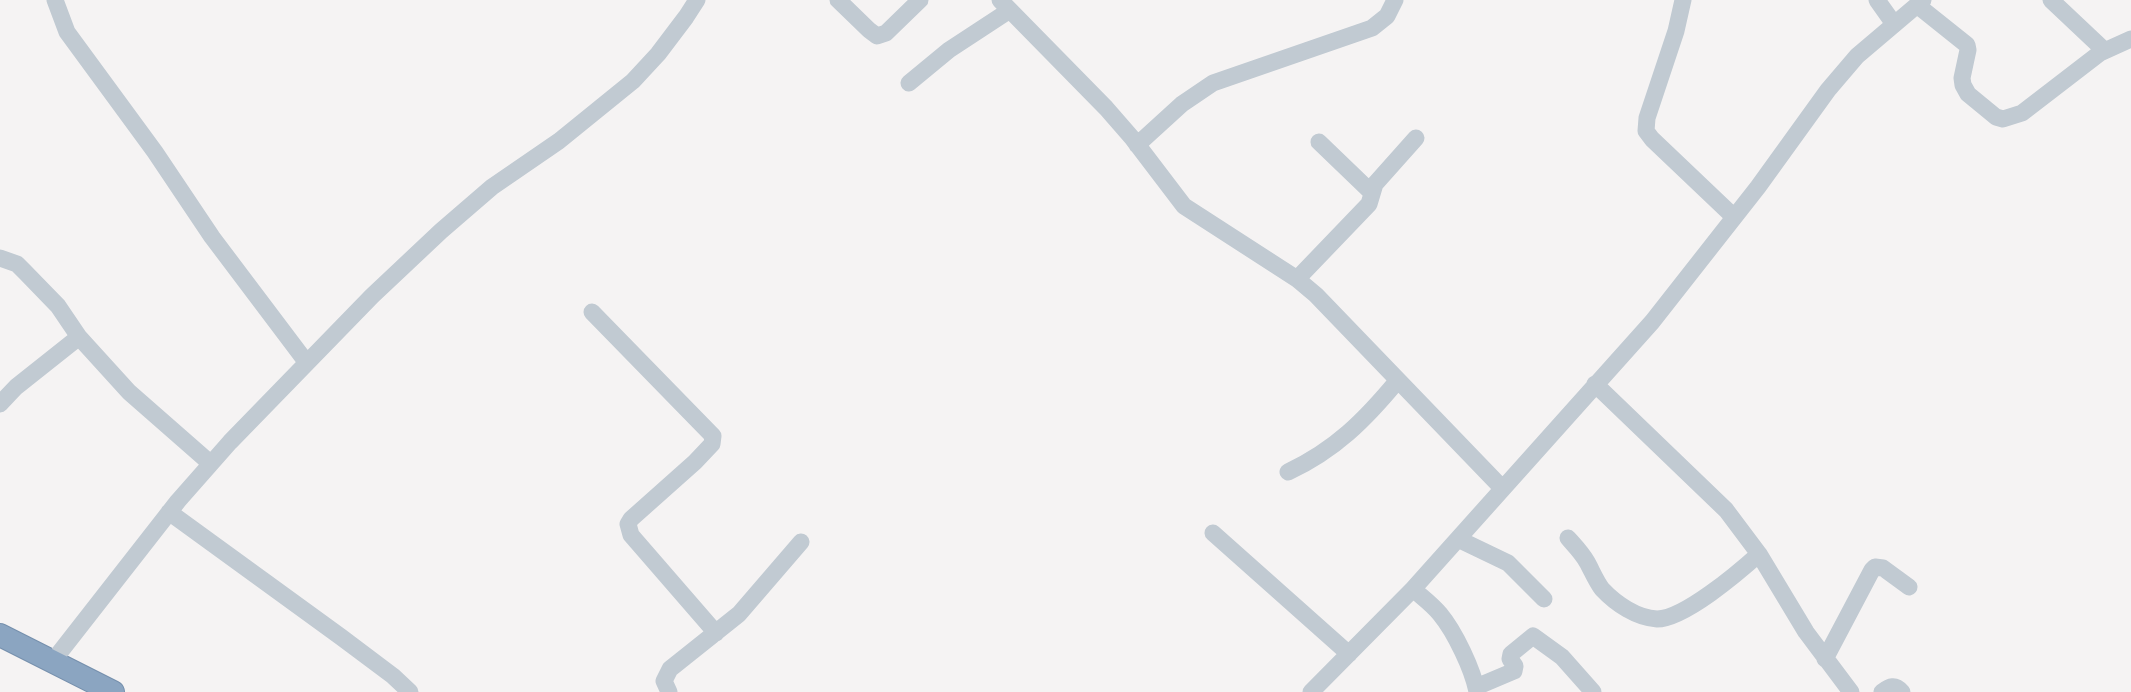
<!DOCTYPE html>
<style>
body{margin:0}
canvas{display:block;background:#f5f3f3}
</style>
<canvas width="2131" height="692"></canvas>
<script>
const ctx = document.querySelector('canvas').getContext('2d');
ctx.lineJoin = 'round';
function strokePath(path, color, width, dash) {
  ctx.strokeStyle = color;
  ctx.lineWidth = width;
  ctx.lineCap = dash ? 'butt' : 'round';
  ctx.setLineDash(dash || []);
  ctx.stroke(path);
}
const minor = new Path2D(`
 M 55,0 L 67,32 L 155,152 L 212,237 L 307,363
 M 838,0 L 869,30 L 877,36 L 886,33 L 920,0
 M 1000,0 L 1106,108 L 1133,139 L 1184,206 L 1297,279 L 1316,295 L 1502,488
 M 1683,0 L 1676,31 L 1647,118 L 1646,131 L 1652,139 L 1734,217
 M 1877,0 L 1894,24
 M 2051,0 L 2104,50
 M 1917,5 L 1967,45 L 1968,50 L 1962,78 L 1963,85 L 1968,94 L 1996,117 L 2003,119 L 2022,113 L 2100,53 L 2131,39
 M 909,83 L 949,50 L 1010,10
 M 1319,142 L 1372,193
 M 1137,145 L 1182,104 L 1213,83 L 1372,28 L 1387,16 L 1395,0
 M 0,258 L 17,264 L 25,272 L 58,306 L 79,337 L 129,392 L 210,463
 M 1297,279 L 1369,204 L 1375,184 L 1416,138
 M 592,312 L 713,436 L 712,444 L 695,462 L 631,519 L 628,524 L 631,535 L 716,633
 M 1595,384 L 1726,510 L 1759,554 L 1806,632 L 1851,692
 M 0,404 L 16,387 L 79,337
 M 1288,472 C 1335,450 1365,420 1398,380
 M 169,512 L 341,637 L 393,676 L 410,692
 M 1213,533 L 1349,654
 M 1568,538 C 1575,546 1582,553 1587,562 C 1592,571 1596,581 1602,589 C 1616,604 1637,618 1657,619 C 1684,619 1739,572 1759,554
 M 1458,539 L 1508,563 L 1544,599
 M 1413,589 C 1422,597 1433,605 1440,614 C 1455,632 1473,670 1477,692
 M 1825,659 L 1872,570 L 1875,567 L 1883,568 L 1909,587
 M 53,661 L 178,501 L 230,442 L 372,296 L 441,231 L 492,187 L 559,141 L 633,81 L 658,54 L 686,17 L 697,0
 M 1476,687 L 1514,671 L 1515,666 L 1510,659 L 1511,654 L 1533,636 L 1562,657 L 1593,692
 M 669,692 L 664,681 L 670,669 L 739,614 L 801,542
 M 1311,692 L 1413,589 L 1652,322 L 1758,187 L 1828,90 L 1857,56 L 1923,0
 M 1882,692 C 1890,686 1895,684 1902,692`);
const highway = new Path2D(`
 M 0,635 L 113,692`);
strokePath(highway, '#7690ad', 24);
strokePath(minor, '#c1cad2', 17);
strokePath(highway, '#8ba5c1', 22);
</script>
